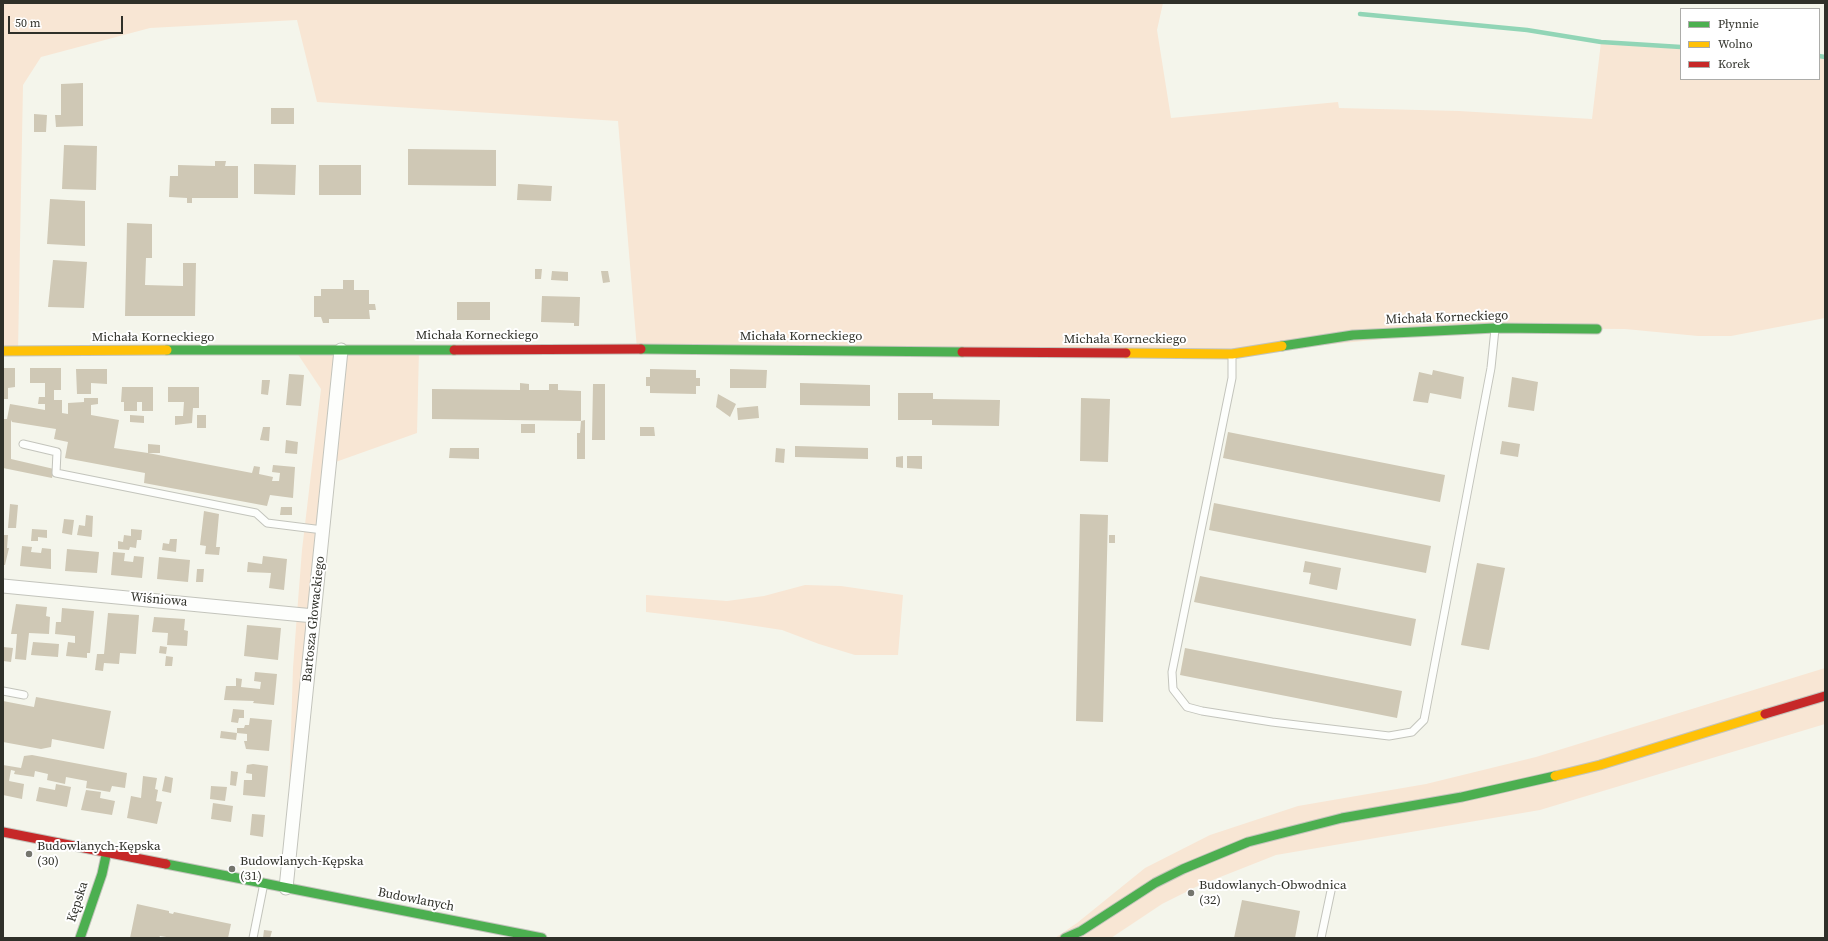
<!DOCTYPE html>
<meta charset="utf-8">
<style>
body{margin:0}
#map{position:relative;width:1828px;height:941px;overflow:hidden;background:#f4f5eb;font-family:"Source Serif 4",serif}
canvas{display:block}
.frame{position:absolute;inset:0;border:4px solid #2f3029;pointer-events:none}
.legend{position:absolute;left:1680px;top:8px;width:140px;height:72px;box-sizing:border-box;background:#fff;border:1px solid #acaca9;margin:0;padding:5px 7px;list-style:none;font-size:12px;color:#2f3029}
.legend li{display:flex;align-items:center;gap:8px;height:20px}
.legend b{width:20px;border:1px solid #acaca9}
.scale{position:absolute;left:8px;top:16px;width:115px;height:18px;box-sizing:border-box;border:2px solid #2f3029;border-top:0;padding-left:5px;font-size:12px;line-height:14px;white-space:nowrap;color:#2f3029;-webkit-text-stroke:3px #fff;paint-order:stroke}
</style>
<div id="map">
<canvas width="1828" height="941"></canvas>
<div class="frame"></div>
<ul class="legend">
<li><b style="height:5px;background:#4caf50"></b>Płynnie</li>
<li><b style="height:5px;background:#ffc107"></b>Wolno</li>
<li><b style="height:5px;background:#c62828"></b>Korek</li>
</ul>
<div class="scale">50 m</div>
</div>
<script>
const ctx = document.querySelector('canvas').getContext('2d');
ctx.lineJoin = 'round';
function fill(path, color) {
  ctx.fillStyle = color;
  ctx.fill(path, 'evenodd');
}
function strokePath(path, color, width, dash) {
  ctx.strokeStyle = color;
  ctx.lineWidth = width;
  ctx.lineCap = dash ? 'butt' : 'round';
  ctx.setLineDash(dash || []);
  ctx.stroke(path);
}
function drawText(font, color, halo, rows, align = 'center') {
  ctx.font = font + ' "Source Serif 4",serif';
  ctx.lineWidth = 4;
  ctx.setLineDash([]);
  ctx.textBaseline = 'middle';
  ctx.strokeStyle = halo;
  ctx.fillStyle = color;
  for (const [text, x, y, turn = 0] of rows) {
    ctx.save();
    ctx.translate(x, y);
    ctx.rotate((+turn || 0) * Math.PI / 180);
    ctx.textAlign = isNaN(turn) ? turn : align;
    if (halo) ctx.strokeText(text, 0, 0);
    ctx.fillText(text, 0, 0);
    ctx.restore();
  }
}
const green = new Path2D(`
 M 3,3 L 1163,3 L 1157,30 L 1171,118 L 1338,102 L 1339,108 L 1459,111 L 1592,119 L 1601,42 L 1681,47 L 1681,79 L 1819,79 L 1819,56 L 1825,57 L 1825,318 L 1731,336 L 1698,336 L 1625,329 L 1495,328 L 1232,354 L 637,349 L 618,121 L 317,102 L 297,20 L 150,28 L 41,57 L 23,85 L 18,351 L 3,351 Z
 M 295,350 L 419,350 L 417,433 L 330,464 L 286,888 L 293,668 L 297,614 L 302,550 L 321,389 Z
 M 805,585 L 841,586 L 903,595 L 898,655 L 855,655 L 819,644 L 782,630 L 723,621 L 646,612 L 646,595 L 727,601 L 764,596 Z
 M 1825,668 L 1825,724 L 1540,810 L 1276,855 L 1200,885 L 1162,904 L 1111,938 L 1055,938 L 1077,923 L 1145,868 L 1210,835 L 1298,806 L 1426,784 L 1536,757 Z`);
const stream = new Path2D(`
 M 1360,14 L 1527,30 L 1601,42 L 1681,47
 M 1819,56 L 1825,57`);
const building = new Path2D(`
 M 83,83 L 83,126 L 56,127 L 55,115 L 61,115 L 61,84 Z
 M 271,108 L 294,108 L 294,124 L 271,124 Z
 M 34,114 L 47,115 L 46,132 L 34,132 Z
 M 64,145 L 97,146 L 96,190 L 62,189 Z
 M 408,149 L 496,150 L 496,186 L 408,185 Z
 M 215,161 L 226,161 L 225,166 L 238,166 L 238,198 L 192,198 L 192,203 L 187,203 L 187,198 L 169,197 L 170,176 L 178,176 L 178,165 L 215,166 Z
 M 254,164 L 296,165 L 295,195 L 254,194 Z
 M 319,165 L 361,165 L 361,195 L 319,195 Z
 M 518,184 L 552,186 L 551,201 L 517,200 Z
 M 50,199 L 85,201 L 85,246 L 47,244 Z
 M 127,223 L 152,224 L 152,258 L 146,258 L 145,285 L 183,286 L 183,263 L 196,263 L 195,316 L 125,316 Z
 M 53,260 L 87,262 L 84,308 L 48,307 Z
 M 535,269 L 542,269 L 541,279 L 535,279 Z
 M 552,271 L 568,272 L 568,281 L 551,280 Z
 M 601,271 L 608,271 L 610,282 L 603,283 Z
 M 343,280 L 354,280 L 354,290 L 369,290 L 369,304 L 375,304 L 376,310 L 369,310 L 370,319 L 329,319 L 329,323 L 323,323 L 321,317 L 314,317 L 314,296 L 321,296 L 321,289 L 343,289 Z
 M 542,296 L 580,297 L 579,326 L 574,326 L 574,323 L 541,322 Z
 M 457,302 L 490,302 L 490,320 L 457,320 Z
 M 3,368 L 15,368 L 15,387 L 8,388 L 8,399 L 3,399 Z
 M 30,368 L 61,368 L 61,390 L 54,390 L 54,400 L 62,400 L 62,413 L 68,414 L 68,403 L 84,402 L 84,398 L 98,398 L 98,404 L 91,405 L 91,415 L 119,420 L 114,448 L 148,453 L 148,444 L 160,445 L 160,453 L 148,453 L 252,473 L 254,466 L 260,467 L 259,474 L 273,477 L 272,481 L 279,481 L 280,473 L 272,472 L 273,465 L 295,467 L 293,498 L 270,495 L 267,506 L 144,483 L 145,473 L 65,458 L 68,442 L 54,439 L 56,429 L 12,422 L 11,420 L 11,459 L 54,469 L 52,478 L 3,468 L 3,419 L 7,419 L 10,404 L 45,410 L 45,404 L 38,404 L 39,397 L 45,397 L 45,383 L 30,383 Z
 M 76,369 L 107,369 L 107,384 L 91,383 L 91,394 L 77,394 Z
 M 650,369 L 696,370 L 696,378 L 700,378 L 700,386 L 696,386 L 696,394 L 650,393 L 650,386 L 646,386 L 646,377 L 650,377 Z
 M 730,369 L 767,370 L 766,388 L 730,388 Z
 M 1433,370 L 1464,377 L 1461,399 L 1430,393 L 1428,403 L 1413,401 L 1419,372 L 1432,375 Z
 M 289,374 L 304,375 L 301,406 L 286,405 Z
 M 1512,377 L 1538,382 L 1534,411 L 1508,407 Z
 M 262,380 L 270,380 L 268,395 L 261,394 Z
 M 520,383 L 529,384 L 529,390 L 549,390 L 549,384 L 558,384 L 558,390 L 581,391 L 581,421 L 585,420 L 585,459 L 577,459 L 577,433 L 580,433 L 581,421 L 432,419 L 432,389 L 520,390 Z
 M 800,383 L 870,385 L 870,406 L 800,405 Z
 M 593,384 L 605,384 L 605,440 L 592,440 Z
 M 122,387 L 153,387 L 153,411 L 142,411 L 142,402 L 137,402 L 137,411 L 124,411 L 124,402 L 121,402 Z
 M 168,387 L 199,387 L 199,408 L 193,408 L 192,423 L 175,425 L 175,416 L 183,416 L 184,402 L 168,402 Z
 M 898,393 L 933,393 L 933,399 L 1000,400 L 999,426 L 932,425 L 932,420 L 898,420 Z
 M 718,394 L 736,404 L 730,417 L 716,407 Z
 M 1081,398 L 1110,399 L 1108,462 L 1080,461 Z
 M 758,406 L 759,418 L 738,420 L 737,408 Z
 M 130,415 L 144,416 L 144,423 L 130,422 Z
 M 197,415 L 206,415 L 206,428 L 197,428 Z
 M 521,424 L 535,424 L 535,433 L 521,433 Z
 M 263,427 L 270,427 L 269,441 L 260,440 Z
 M 640,427 L 654,427 L 655,436 L 640,436 Z
 M 1228,432 L 1445,475 L 1440,502 L 1223,458 Z
 M 286,440 L 298,442 L 297,454 L 285,453 Z
 M 1502,441 L 1520,444 L 1518,457 L 1500,454 Z
 M 795,446 L 868,448 L 868,459 L 795,457 Z
 M 450,448 L 479,448 L 479,459 L 449,458 Z
 M 776,448 L 785,449 L 784,463 L 775,462 Z
 M 903,456 L 903,468 L 896,467 L 896,457 Z
 M 907,456 L 922,456 L 922,469 L 907,468 Z
 M 1214,503 L 1431,546 L 1426,573 L 1209,530 Z
 M 10,504 L 18,505 L 16,528 L 8,528 Z
 M 281,507 L 292,507 L 292,515 L 280,515 Z
 M 204,511 L 219,514 L 216,547 L 220,547 L 219,555 L 205,554 L 206,546 L 200,545 Z
 M 1080,514 L 1108,515 L 1103,722 L 1076,721 Z
 M 86,515 L 93,516 L 92,537 L 77,535 L 79,525 L 85,526 Z
 M 64,519 L 74,520 L 72,535 L 62,533 Z
 M 32,529 L 47,530 L 47,538 L 38,537 L 38,541 L 31,541 Z
 M 131,529 L 142,530 L 141,540 L 137,540 L 136,548 L 130,547 L 129,550 L 118,549 L 118,541 L 123,542 L 124,535 L 131,536 Z
 M 3,535 L 8,535 L 7,548 L 9,548 L 5,565 L 3,565 Z
 M 1109,535 L 1115,535 L 1115,543 L 1109,543 Z
 M 170,539 L 177,539 L 176,552 L 162,550 L 163,543 L 169,544 Z
 M 22,546 L 32,547 L 31,552 L 41,553 L 42,548 L 51,549 L 51,569 L 20,566 Z
 M 67,549 L 99,552 L 97,573 L 65,571 Z
 M 113,552 L 125,553 L 124,561 L 133,562 L 134,556 L 144,557 L 142,578 L 111,575 Z
 M 263,556 L 287,559 L 284,590 L 269,588 L 271,573 L 247,572 L 248,562 L 262,564 Z
 M 159,557 L 190,560 L 188,582 L 157,579 Z
 M 1305,561 L 1341,568 L 1337,590 L 1309,584 L 1311,573 L 1303,572 Z
 M 1477,563 L 1505,568 L 1489,650 L 1461,645 Z
 M 197,569 L 204,569 L 203,582 L 196,582 Z
 M 1200,576 L 1416,619 L 1411,646 L 1194,602 Z
 M 16,604 L 47,607 L 46,616 L 50,617 L 49,634 L 29,633 L 26,660 L 15,659 L 17,634 L 11,634 Z
 M 62,608 L 94,611 L 90,653 L 87,653 L 87,658 L 66,656 L 68,642 L 75,643 L 75,636 L 55,634 L 56,622 L 61,622 Z
 M 108,613 L 139,615 L 136,654 L 120,653 L 119,664 L 104,663 L 103,671 L 95,670 L 97,654 L 104,654 Z
 M 154,617 L 185,619 L 184,630 L 188,631 L 187,646 L 167,645 L 168,633 L 152,632 Z
 M 247,625 L 281,628 L 278,660 L 244,656 Z
 M 33,642 L 59,644 L 58,657 L 31,655 Z
 M 160,646 L 167,647 L 166,654 L 159,653 Z
 M 3,647 L 13,648 L 11,662 L 3,661 Z
 M 1185,648 L 1402,691 L 1397,718 L 1180,675 Z
 M 166,656 L 173,657 L 172,666 L 165,666 Z
 M 255,672 L 277,674 L 274,705 L 253,703 L 254,701 L 224,700 L 226,686 L 236,686 L 236,678 L 242,679 L 241,687 L 260,689 L 261,682 L 254,681 Z
 M 36,697 L 111,711 L 104,749 L 52,739 L 51,747 L 41,749 L 3,742 L 3,701 L 34,707 Z
 M 233,709 L 244,710 L 244,718 L 239,718 L 238,723 L 231,722 Z
 M 250,718 L 272,720 L 269,751 L 246,749 L 244,741 L 247,741 L 247,734 L 237,733 L 237,728 L 244,728 L 245,725 L 249,725 Z
 M 221,731 L 237,733 L 236,740 L 220,738 Z
 M 32,755 L 127,773 L 125,788 L 112,786 L 110,792 L 86,788 L 87,781 L 66,777 L 65,784 L 47,780 L 48,774 L 35,771 L 34,777 L 14,774 L 15,771 L 11,770 L 9,781 L 24,784 L 22,799 L 3,795 L 3,765 L 21,768 L 24,756 Z
 M 253,764 L 268,766 L 265,797 L 243,795 L 244,780 L 252,780 L 252,774 L 246,773 L 247,765 Z
 M 231,771 L 238,772 L 236,786 L 230,785 Z
 M 143,776 L 157,778 L 155,789 L 158,790 L 156,801 L 162,802 L 157,824 L 127,818 L 131,796 L 141,798 Z
 M 165,776 L 173,778 L 171,793 L 162,791 Z
 M 56,784 L 71,787 L 67,807 L 36,801 L 39,787 L 55,790 Z
 M 211,786 L 227,787 L 225,801 L 210,799 Z
 M 86,790 L 101,792 L 100,798 L 115,801 L 112,815 L 81,810 Z
 M 213,803 L 233,806 L 231,822 L 211,819 Z
 M 252,814 L 265,815 L 263,837 L 250,835 Z
 M 1242,900 L 1300,911 L 1295,938 L 1234,938 Z
 M 137,904 L 169,911 L 169,913 L 173,914 L 174,912 L 231,924 L 228,938 L 173,938 L 160,936 L 159,938 L 130,938 Z
 M 264,930 L 272,931 L 270,938 L 263,938 Z`);
const lane = new Path2D(`
 M 1232,354 L 1232,378 L 1172,672 L 1173,689 L 1187,707 L 1202,711 L 1272,722 L 1389,736 L 1412,732 L 1424,720 L 1491,368 L 1495,329
 M 23,444 L 57,452 L 56,473 L 256,513 L 267,523 L 323,530
 M 3,691 L 24,695
 M 253,938 L 264,883
 M 1321,938 L 1332,886`);
const street = new Path2D(`
 M 3,586 L 314,616
 M 286,888 L 341,350`);
const fast = new Path2D(`
 M 1282,346 L 1353,335 L 1495,328 L 1597,329
 M 641,349 L 962,352
 M 167,350 L 454,350
 M 166,864 L 542,938
 M 80,938 L 102,874 L 107,851
 M 1065,938 L 1081,931 L 1155,883 L 1183,869 L 1248,842 L 1342,818 L 1462,797 L 1555,776`);
const slow = new Path2D(`
 M 3,351 L 167,350
 M 1126,353 L 1232,354 L 1282,346
 M 1555,776 L 1600,765 L 1765,714`);
const jam = new Path2D(`
 M 454,350 L 641,349
 M 962,352 L 1126,353
 M 1765,714 L 1825,696
 M 3,832 L 166,864`);
const markers = [
 [29,854,4,"#74756d"],
 [232,869,4,"#74756d"],
 [1191,893,4,"#74756d"]
];
const streetNames = [
 ["Michała Korneckiego",1447,318,-2],
 ["Michała Korneckiego",477,336],
 ["Michała Korneckiego",801,337],
 ["Michała Korneckiego",153,338],
 ["Michała Korneckiego",1125,340],
 ["Wiśniowa",159,600,5],
 ["Bartosza Głowackiego",314,619,-84],
 ["Budowlanych",416,900,11],
 ["Kępska",78,902,-72]
];
const poiNames = [
 ["Budowlanych-Kępska",37,847],
 ["(30)",37,862],
 ["Budowlanych-Kępska",240,862],
 ["(31)",240,877],
 ["Budowlanych-Obwodnica",1199,886],
 ["(32)",1199,901]
];
fill(green, '#f8e6d4');
strokePath(stream, '#91d5b6', 4.5);
fill(building, '#cfc8b5');
strokePath(lane, '#c3c4bc', 9);
strokePath(street, '#c3c4bc', 15);
strokePath(fast, '#c3c4bc', 11);
strokePath(slow, '#c3c4bc', 11);
strokePath(jam, '#c3c4bc', 11);
strokePath(lane, '#fdfefc', 7);
strokePath(street, '#fdfefc', 13);
strokePath(fast, '#4caf50', 9);
strokePath(slow, '#ffc107', 9);
strokePath(jam, '#c62828', 9);
for (const [x, y, r, color] of markers) {
  const dot = new Path2D();
  dot.arc(x, y, r, 0, 2 * Math.PI);
  ctx.fillStyle = color;
  ctx.fill(dot);
  strokePath(dot, '#fff', 1.5);
}
drawText('13px', '#2f3029', '#fff', streetNames);
drawText('13px', '#2f3029', '#fff', poiNames, 'left');
</script>
